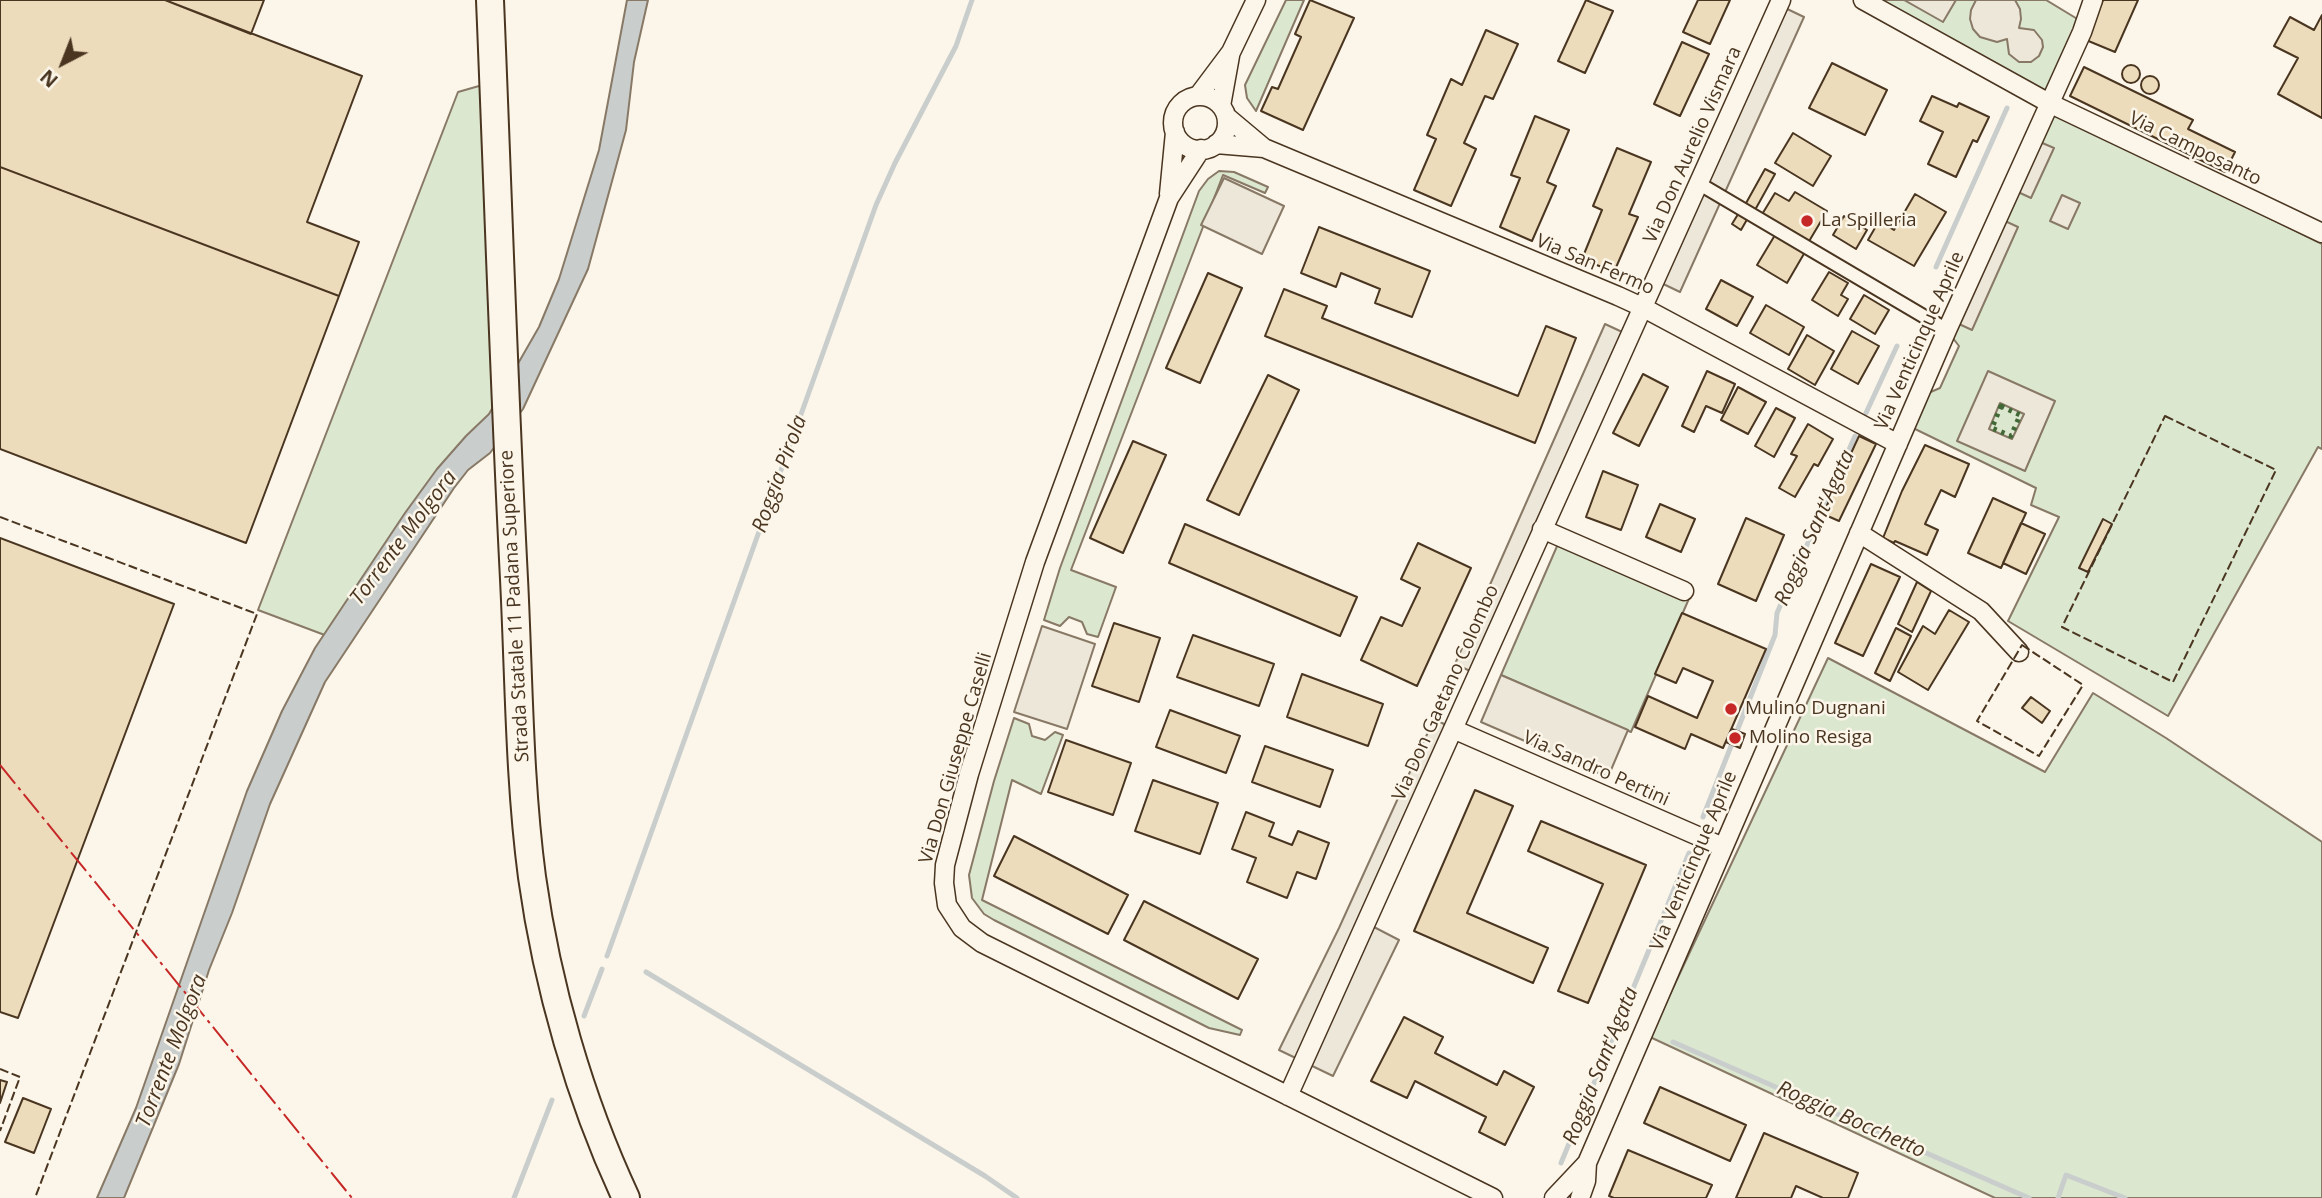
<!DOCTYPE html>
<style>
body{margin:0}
#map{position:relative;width:2322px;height:1198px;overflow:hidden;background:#fbf6e9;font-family:"Open Sans",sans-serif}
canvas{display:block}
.north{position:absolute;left:28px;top:28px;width:70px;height:70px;-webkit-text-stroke:5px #fbf6e9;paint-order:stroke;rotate:222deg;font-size:19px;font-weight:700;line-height:28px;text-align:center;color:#4a3520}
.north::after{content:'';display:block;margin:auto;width:24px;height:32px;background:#4a3520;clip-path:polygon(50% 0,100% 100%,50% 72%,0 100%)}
</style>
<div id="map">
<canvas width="2322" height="1198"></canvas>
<div class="north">N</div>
</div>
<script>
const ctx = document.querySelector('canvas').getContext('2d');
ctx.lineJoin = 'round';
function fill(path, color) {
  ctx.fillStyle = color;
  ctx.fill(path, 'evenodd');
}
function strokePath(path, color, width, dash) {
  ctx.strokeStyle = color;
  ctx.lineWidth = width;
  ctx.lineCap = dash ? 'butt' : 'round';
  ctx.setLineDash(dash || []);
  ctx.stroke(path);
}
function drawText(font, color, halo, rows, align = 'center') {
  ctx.font = font + ' "Open Sans",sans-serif';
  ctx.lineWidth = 5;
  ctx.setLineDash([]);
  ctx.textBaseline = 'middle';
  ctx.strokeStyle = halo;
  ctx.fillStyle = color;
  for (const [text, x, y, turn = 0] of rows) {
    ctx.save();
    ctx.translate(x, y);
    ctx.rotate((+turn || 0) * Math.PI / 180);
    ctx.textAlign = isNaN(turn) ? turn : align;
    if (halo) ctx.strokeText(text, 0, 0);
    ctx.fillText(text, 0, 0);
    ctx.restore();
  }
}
const green = new Path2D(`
 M 1286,0 L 1304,0 L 1256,111 L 1247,98 L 1245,85 Z
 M 1864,0 L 2046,0 L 2084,23 L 2048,102 Z
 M 493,82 L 505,405 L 338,640 L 258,610 L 458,92 Z
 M 2050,110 L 2322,244 L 2322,449 L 2318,447 L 2168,716 L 2008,621 L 2059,517 L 2031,505 L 2036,488 L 1913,428 L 1926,394 L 1940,388 L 1959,346 L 1952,337 Z
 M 1219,171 L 1234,172 L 1268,187 L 1265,193 L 1223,175 L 1071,570 L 1116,587 L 1098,637 L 1087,634 L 1082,622 L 1069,617 L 1060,626 L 1044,620 L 1060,568 L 1199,191 L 1208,179 Z
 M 1561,537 L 1691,594 L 1631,732 L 1501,675 Z
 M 1828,658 L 2045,772 L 2093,693 L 2166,738 L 2322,842 L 2322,1198 L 1995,1198 L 1650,1037 Z
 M 1014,718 L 1029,724 L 1032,736 L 1045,740 L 1055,732 L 1063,735 L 1041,794 L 1012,780 L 982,900 L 1242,1030 L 1240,1035 L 1209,1028 L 994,920 L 984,914 L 972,898 L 969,875 L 994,781 Z`);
const parking = new Path2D(`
 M 1904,0 L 1956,0 L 1943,22 Z
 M 1976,0 L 2015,0 L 2020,9 L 2021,19 L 2019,28 L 2034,30 L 2042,40 L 2043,47 L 2039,56 L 2031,62 L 2019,62 L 2009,54 L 2007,39 L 1997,42 L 1980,37 L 1973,29 L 1970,19 L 1971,10 Z
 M 1781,6 L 1804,17 L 1680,292 L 1657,281 Z
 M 2040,142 L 2054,148 L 2031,198 L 2018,192 Z
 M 1224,178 L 1284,206 L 1262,254 L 1201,225 Z
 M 2062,195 L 2080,203 L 2068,229 L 2050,221 Z
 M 2005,221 L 2018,227 L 1972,330 L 1959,324 Z
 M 1605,324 L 1633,337 L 1483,677 L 1455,664 Z
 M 1988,371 L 2055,401 L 2025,471 L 1957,441 ZM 2000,403 L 2024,414 L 2012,439 L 1989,429 Z
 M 1042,626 L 1095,644 L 1067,729 L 1014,712 Z
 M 1501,675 L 1628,730 L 1608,777 L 1481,722 Z
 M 1434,719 L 1460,732 L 1372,926 L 1399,940 L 1333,1076 L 1279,1050 L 1339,928 Z`);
const water = new Path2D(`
 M 627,0 L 648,0 L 634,62 L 626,130 L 588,269 L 523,409 L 490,453 L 468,470 L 454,488 L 325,682 L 270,804 L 232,913 L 209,970 L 179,1064 L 124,1198 L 97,1198 L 136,1108 L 247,791 L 282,711 L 315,648 L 405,513 L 437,469 L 466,436 L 489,414 L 539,327 L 559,279 L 599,150 Z`);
const stream = new Path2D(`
 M 1936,267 L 2007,108
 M 1866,413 L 1897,346
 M 1703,817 L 1775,635 L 1777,613 L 1855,436
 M 607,956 L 876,205 L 895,163 L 956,46 L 972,0
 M 646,972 L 985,1176 L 1017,1198
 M 584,1016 L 602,969
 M 1673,1042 L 2029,1198
 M 1561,1163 L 1689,853
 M 514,1198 L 552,1100
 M 2058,1198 L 2066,1175 L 2125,1198`);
const building = new Path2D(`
 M 0,0 L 165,0 L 362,76 L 307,222 L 359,242 L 339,296 L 0,167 Z
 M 165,0 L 264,0 L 251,34 Z
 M 1310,0 L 1354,18 L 1303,130 L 1261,111 L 1272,87 L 1278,89 L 1301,37 L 1295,34 Z
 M 1586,0 L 1613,11 L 1585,73 L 1558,61 Z
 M 1698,0 L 1730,0 L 1710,44 L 1683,32 Z
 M 2103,0 L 2138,0 L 2115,52 L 2086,40 Z
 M 2322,15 L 2322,118 L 2278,94 L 2298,58 L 2274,46 L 2290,17 L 2314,30 Z
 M 1486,30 L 1518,44 L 1493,99 L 1485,96 L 1464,143 L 1476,149 L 1451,206 L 1414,190 L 1436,139 L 1427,135 L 1451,79 L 1462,85 Z
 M 1682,42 L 1709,54 L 1680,116 L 1654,104 Z
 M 1832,63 L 1887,90 L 1865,135 L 1809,108 Z
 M2122 74a9 9 0 1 1 18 0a9 9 0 1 1-18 0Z
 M 2084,67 L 2193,120 L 2188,129 L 2235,152 L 2225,172 L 2070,96 Z
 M2141 85a9 9 0 1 1 18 0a9 9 0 1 1-18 0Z
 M 1932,96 L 1957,107 L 1959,103 L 1989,117 L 1977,142 L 1973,140 L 1956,177 L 1928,164 L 1943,132 L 1920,121 Z
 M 1535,116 L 1569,130 L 1547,182 L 1556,186 L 1532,241 L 1500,227 L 1520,178 L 1511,175 Z
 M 1793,133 L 1831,156 L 1813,186 L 1775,163 Z
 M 1617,148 L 1651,162 L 1629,214 L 1638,217 L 1614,272 L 1582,259 L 1602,210 L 1593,206 Z
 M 0,167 L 339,296 L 246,543 L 0,449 Z
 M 1765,169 L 1775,174 L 1755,210 L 1745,205 Z
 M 1795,192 L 1827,211 L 1808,243 L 1761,216 L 1775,193 L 1789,201 Z
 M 1915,194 L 1946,212 L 1914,266 L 1868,240 L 1879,221 L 1894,230 Z
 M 1740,211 L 1749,216 L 1741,230 L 1732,224 Z
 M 1844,216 L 1867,230 L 1856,249 L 1833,235 Z
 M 1319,227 L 1430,271 L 1412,317 L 1375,303 L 1380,289 L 1341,273 L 1336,287 L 1301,273 Z
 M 1775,235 L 1805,252 L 1787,283 L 1757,265 Z
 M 1829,272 L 1848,283 L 1841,295 L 1848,299 L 1838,316 L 1812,300 Z
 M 1208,273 L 1242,288 L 1200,383 L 1166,368 Z
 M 1721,280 L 1753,297 L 1737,326 L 1706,309 Z
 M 1284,289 L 1327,306 L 1322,318 L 1518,396 L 1546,326 L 1576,338 L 1535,443 L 1265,336 Z
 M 1864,295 L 1889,310 L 1875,334 L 1850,319 Z
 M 1766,305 L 1804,327 L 1789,355 L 1750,333 Z
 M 1852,331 L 1879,346 L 1858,384 L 1831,369 Z
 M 1807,335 L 1834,351 L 1815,385 L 1788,369 Z
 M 1707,371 L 1735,384 L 1722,413 L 1706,406 L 1694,432 L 1682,426 Z
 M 1643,374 L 1668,387 L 1639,446 L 1613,433 Z
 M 1268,375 L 1299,390 L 1239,515 L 1207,500 Z
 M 1738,387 L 1766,402 L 1748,434 L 1721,420 Z
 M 1776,408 L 1795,418 L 1774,457 L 1755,446 Z
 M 1808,424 L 1833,439 L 1818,466 L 1814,464 L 1795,497 L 1779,488 L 1797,456 L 1791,454 Z
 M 1859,436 L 1876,444 L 1839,521 L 1823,514 Z
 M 1133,441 L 1166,455 L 1123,553 L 1090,538 Z
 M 1925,445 L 1969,464 L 1955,497 L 1941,490 L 1925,524 L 1938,530 L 1927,555 L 1895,541 L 1894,543 L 1883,538 L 1902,491 Z
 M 1603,471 L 1638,485 L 1621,530 L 1586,517 Z
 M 1993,498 L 2026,513 L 2001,568 L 1968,553 Z
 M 1660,504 L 1695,519 L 1681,552 L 1646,537 Z
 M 1746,518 L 1784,535 L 1756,601 L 1718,584 Z
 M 2103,519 L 2112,524 L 2088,572 L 2079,568 Z
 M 2021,523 L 2045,534 L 2026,574 L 2003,563 Z
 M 1185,524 L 1357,597 L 1340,636 L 1169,563 Z
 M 0,538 L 174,604 L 18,1018 L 0,1012 Z
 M 1418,543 L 1471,568 L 1417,686 L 1361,660 L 1381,617 L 1402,626 L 1420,588 L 1401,579 Z
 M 1871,564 L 1900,577 L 1863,656 L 1835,643 Z
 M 1917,582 L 1931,591 L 1912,632 L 1898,624 Z
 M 1949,610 L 1969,622 L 1928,690 L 1898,672 L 1923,626 L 1935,634 Z
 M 1682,613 L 1766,649 L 1723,748 L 1691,734 L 1685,749 L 1635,727 L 1648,696 L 1697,718 L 1713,681 L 1683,668 L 1676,683 L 1655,674 Z
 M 1114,623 L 1160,638 L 1139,702 L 1092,686 Z
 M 1896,628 L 1911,636 L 1890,681 L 1875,673 Z
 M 1193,635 L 1274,664 L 1259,706 L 1177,677 Z
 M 1302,674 L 1383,704 L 1368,746 L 1287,717 Z
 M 2031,697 L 2050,711 L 2042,723 L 2022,708 Z
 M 1170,710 L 1240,736 L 1226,773 L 1156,747 Z
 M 1732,729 L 1745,734 L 1740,748 L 1726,742 Z
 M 1066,740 L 1131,763 L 1113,815 L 1048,792 Z
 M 1265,746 L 1333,770 L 1320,807 L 1252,782 Z
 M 1153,780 L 1218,803 L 1200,854 L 1135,831 Z
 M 1475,790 L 1513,806 L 1467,913 L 1548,948 L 1533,983 L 1414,931 Z
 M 1246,812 L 1274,823 L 1269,836 L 1292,845 L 1298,831 L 1329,843 L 1316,879 L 1297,872 L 1287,898 L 1247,882 L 1256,858 L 1232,849 Z
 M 1541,821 L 1646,865 L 1588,1003 L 1558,991 L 1603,884 L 1528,851 Z
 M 1014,836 L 1128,895 L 1108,934 L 994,876 Z
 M 1144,901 L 1258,959 L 1238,999 L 1124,940 Z
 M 1404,1017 L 1443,1037 L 1435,1053 L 1497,1085 L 1504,1071 L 1534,1087 L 1505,1145 L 1479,1132 L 1486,1117 L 1415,1081 L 1407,1098 L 1371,1081 Z
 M 0,1080 L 7,1082 L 0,1103 Z
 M 1660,1087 L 1746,1125 L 1730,1161 L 1644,1123 Z
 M 23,1098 L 51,1109 L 34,1153 L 5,1142 Z
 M 1764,1133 L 1858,1173 L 1848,1198 L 1823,1198 L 1796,1186 L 1791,1198 L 1736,1198 Z
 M 1628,1150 L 1712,1185 L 1706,1198 L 1614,1198 L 1609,1196 Z`);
const pedestrian = new Path2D(`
 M 1698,183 L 1947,330`);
const minor = new Path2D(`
 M 1863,0 L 2049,103 L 2322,233
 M 1198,96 L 1231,52 L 1256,0
 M1173 123a27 27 0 1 1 54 0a27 27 0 1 1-54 0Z
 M 1221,106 L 1230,56
 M 1227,117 L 1264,148
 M 1216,144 L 1264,148 L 1618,296 L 1642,307 L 1898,444
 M 1201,149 L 1169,198 L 1035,562 L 969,774 L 945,865 L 944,883 L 947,905 L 962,928 L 982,943 L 1493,1198
 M 1169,194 L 1175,132
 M 1542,529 L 1684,591
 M 1859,533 L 1981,611 L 2019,652
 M 1453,729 L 1723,847
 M 1288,1096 L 1781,0
 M 1554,1198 L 1587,1163
 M 1580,1198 L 1586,1181 L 1587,1163 L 1947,330 L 2082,32 L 2093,0`);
const primary = new Path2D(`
 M 490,0 C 498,193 504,386 514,579 C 519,678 519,779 532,877 C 547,985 580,1100 626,1198`);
const hedge = new Path2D(`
 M 2001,406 L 2020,415 L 2011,436 L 1992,428 Z`);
const fence = new Path2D(`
 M 2165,416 L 2276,470 L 2173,682 L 2062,627 Z
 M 0,517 L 257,614 L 35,1198
 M 2022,645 L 2083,685 L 2039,756 L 1977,721 Z
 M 0,1069 L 20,1077 L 0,1131`);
const power = new Path2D(`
 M 0,765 L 352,1198`);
const markers = [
 [1807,221,7,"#c62828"],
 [1731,709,7,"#c62828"],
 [1735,738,7,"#c62828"]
];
const streetNames = [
 ["Via Don Aurelio Vismara",1693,145,-66],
 ["Via Camposanto",2195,149,26],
 ["Via San Fermo",1595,265,23],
 ["Via Venticinque Aprile",1920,341,-66],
 ["Strada Statale 11 Padana Superiore",515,606,-93],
 ["Via Don Gaetano Colombo",1446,693,-66],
 ["Via Don Giuseppe Caselli",956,758,-74],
 ["Via Sandro Pertini",1596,769,24],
 ["Via Venticinque Aprile",1694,861,-67]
];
const poiNames = [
 ["La Spilleria",1821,221],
 ["Mulino Dugnani",1745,709],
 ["Molino Resiga",1749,738]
];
const waterNames = [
 ["Roggia Pirola",780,474,-70],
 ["Roggia Sant'Agata",1815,528,-66],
 ["Torrente Molgora",404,538,-53],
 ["Torrente Molgora",172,1051,-69],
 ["Roggia Sant'Agata",1601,1066,-68],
 ["Roggia Bocchetto",1851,1120,24]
];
fill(green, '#dce7d0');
strokePath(green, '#887966', 2);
fill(parking, '#ede7d9');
strokePath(parking, '#887966', 2);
fill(water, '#c9cecd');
strokePath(water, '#887966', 2);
strokePath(stream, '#c9cecd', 5);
fill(building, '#ecdcbc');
strokePath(building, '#4a3520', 2);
strokePath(pedestrian, '#4a3520', 16);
strokePath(minor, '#4a3520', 21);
strokePath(primary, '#4a3520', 30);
strokePath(pedestrian, '#fbf6e9', 12);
strokePath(minor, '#fbf6e9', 18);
strokePath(primary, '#fbf6e9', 26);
strokePath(hedge, '#436837', 5, [3.5, 5]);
strokePath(fence, '#4a3520', 2, [9, 3.5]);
strokePath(power, '#c62828', 2, [24, 5, 3.5, 5]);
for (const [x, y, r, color] of markers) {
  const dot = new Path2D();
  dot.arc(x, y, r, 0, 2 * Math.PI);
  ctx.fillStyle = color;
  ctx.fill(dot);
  strokePath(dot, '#fbf6e9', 2.5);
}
drawText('19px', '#4a3520', '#fbf6e9', streetNames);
drawText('19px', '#4a3520', '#fbf6e9', poiNames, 'left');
drawText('italic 21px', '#4a3520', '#fbf6e9', waterNames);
</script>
